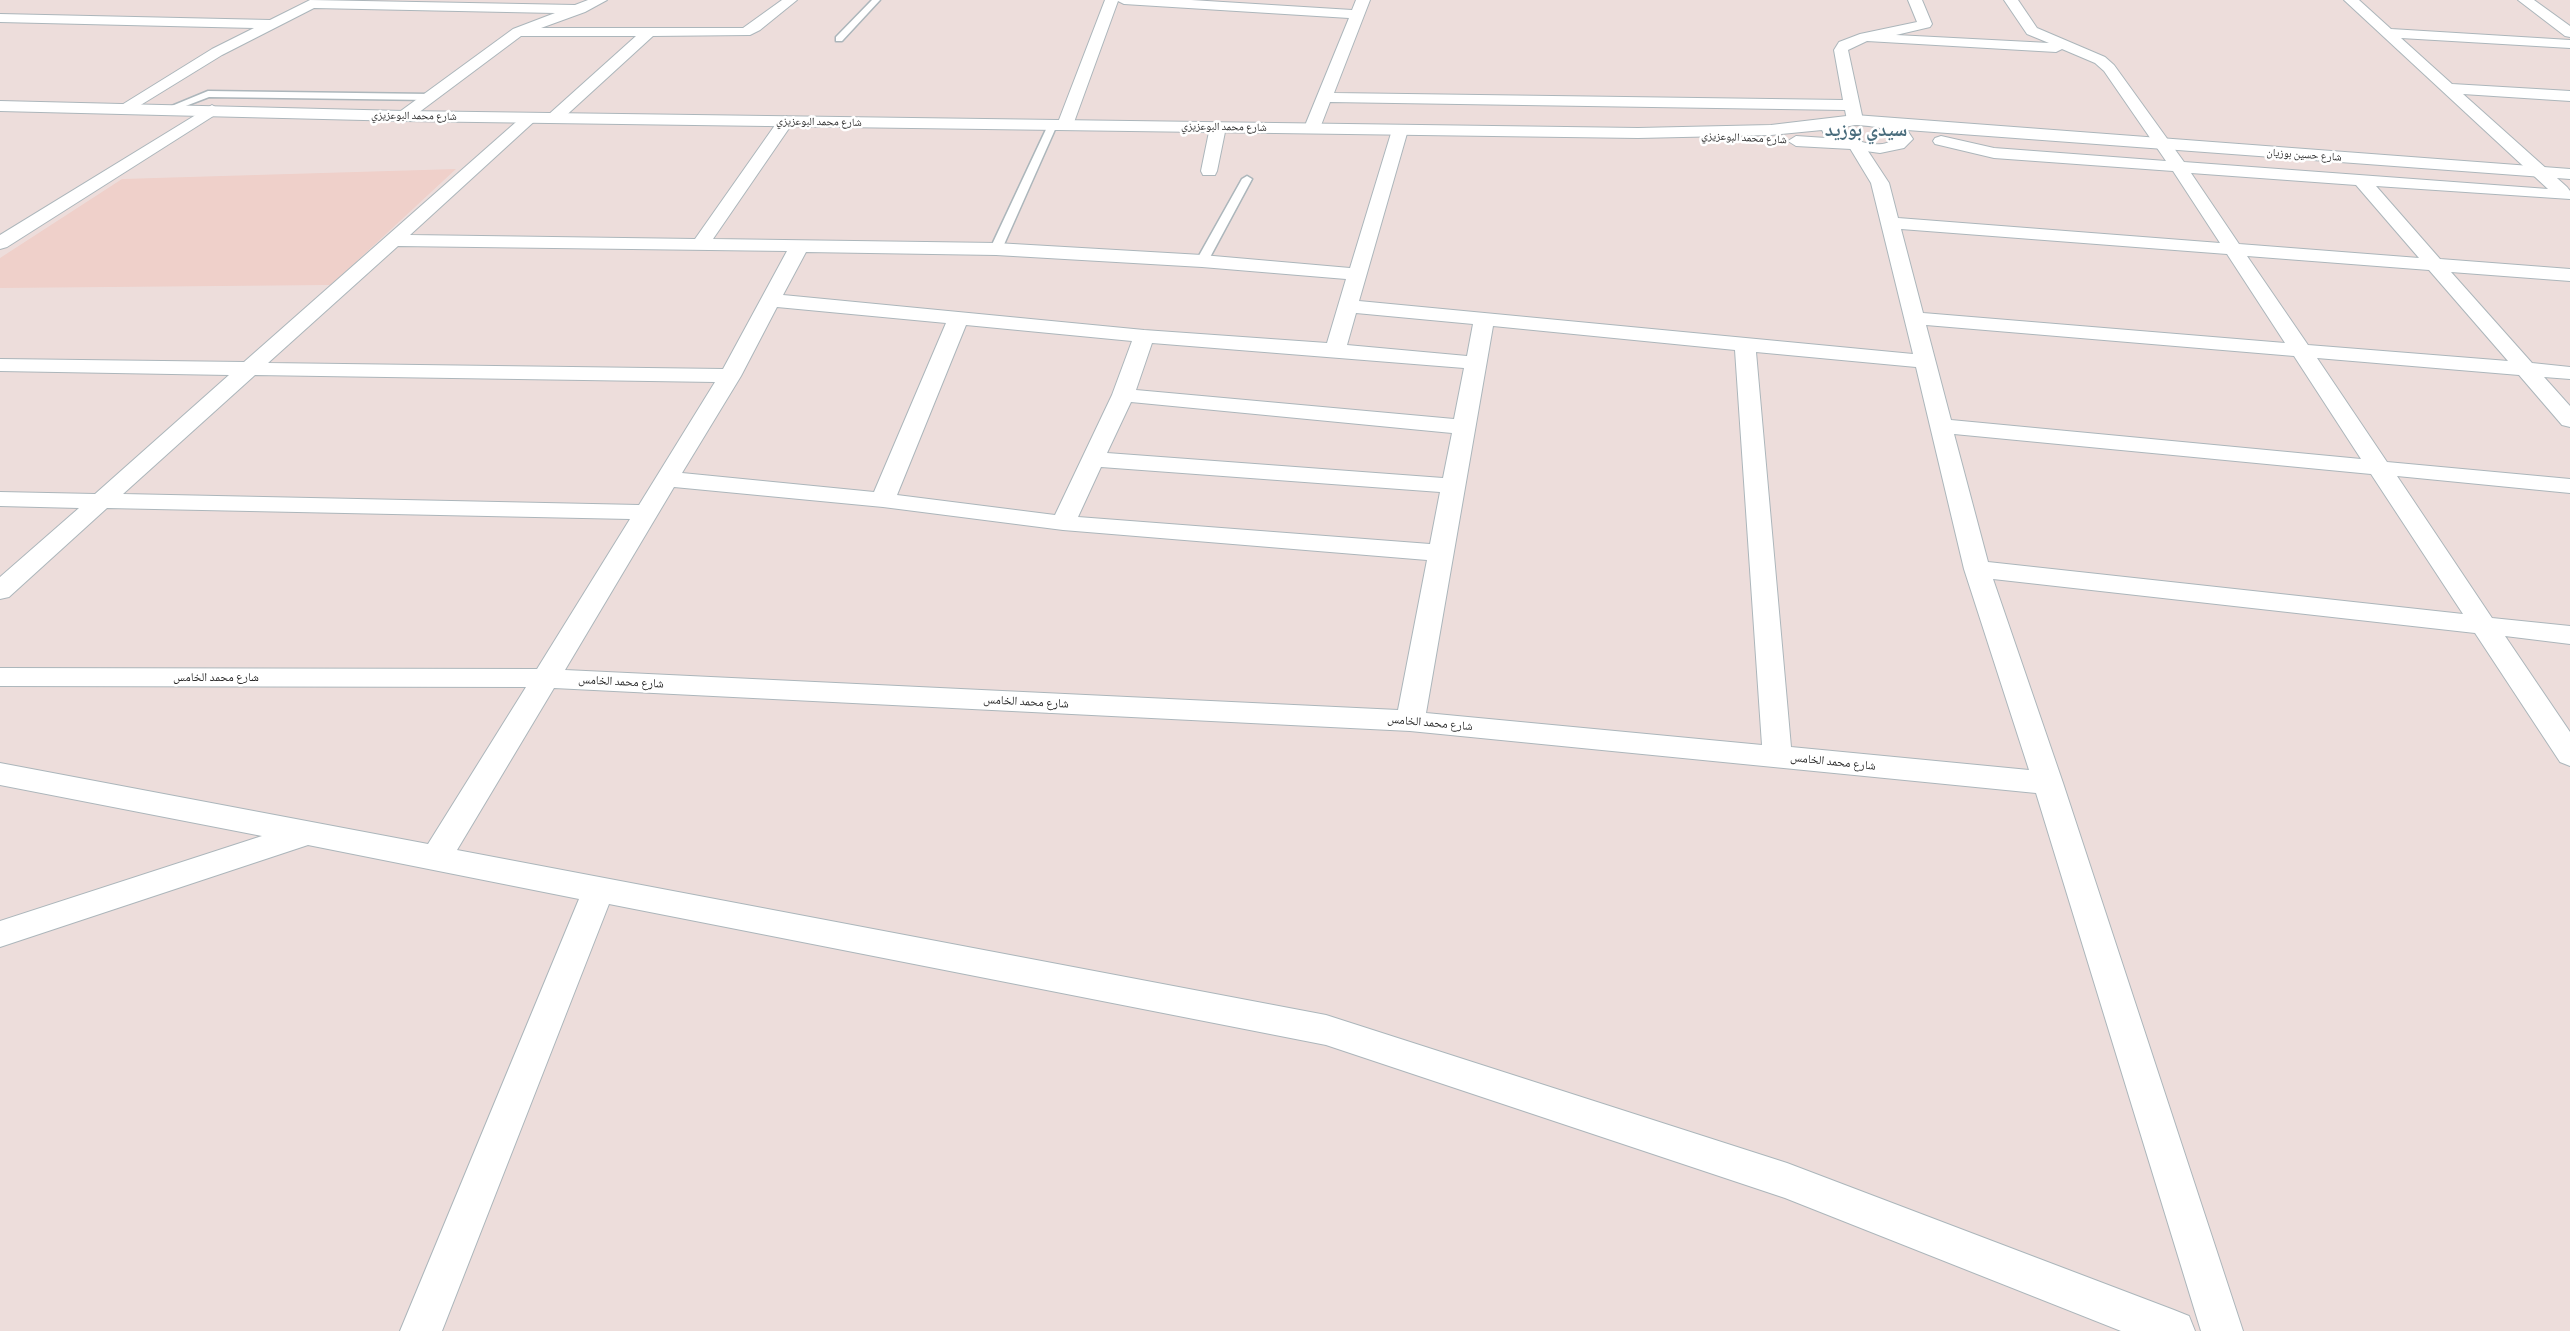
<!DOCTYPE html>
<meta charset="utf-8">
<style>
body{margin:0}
canvas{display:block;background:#eddddb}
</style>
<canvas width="2570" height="1331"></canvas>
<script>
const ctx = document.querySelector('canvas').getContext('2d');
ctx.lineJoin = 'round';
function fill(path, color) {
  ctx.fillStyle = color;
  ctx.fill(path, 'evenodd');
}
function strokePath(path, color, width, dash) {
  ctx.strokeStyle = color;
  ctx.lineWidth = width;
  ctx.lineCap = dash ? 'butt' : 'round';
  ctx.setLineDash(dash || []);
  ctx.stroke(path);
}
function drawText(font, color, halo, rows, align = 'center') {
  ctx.font = font + ' Manrope,"Noto Naskh Arabic",sans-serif';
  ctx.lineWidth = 5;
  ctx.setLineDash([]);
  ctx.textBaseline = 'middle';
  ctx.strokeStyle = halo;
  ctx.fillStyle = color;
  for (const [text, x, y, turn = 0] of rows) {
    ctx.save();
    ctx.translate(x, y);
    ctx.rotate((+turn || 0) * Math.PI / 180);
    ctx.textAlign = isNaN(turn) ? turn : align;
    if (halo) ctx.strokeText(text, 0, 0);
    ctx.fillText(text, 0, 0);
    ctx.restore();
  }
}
const education = new Path2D(`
 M 456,169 L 331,285 L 0,288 L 0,258 L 122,179 Z`);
const lane = new Path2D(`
 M 872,0 L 880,0 L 842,41 L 836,41 L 836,37 Z
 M 208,91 L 430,94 L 435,97 L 430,100 L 209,97 L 170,112 L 162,110 Z
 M 1049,123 L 1057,125 L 1002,249 L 1000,251 L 992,251 L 990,249 Z
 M 1247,176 L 1252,179 L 1208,261 L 1206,263 L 1198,263 L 1196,261 L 1242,179 Z`);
const street = new Path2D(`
 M 310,0 L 575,5 L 588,0 L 607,0 L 585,12 L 541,28 L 743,28 L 782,0 L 797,0 L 760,30 L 750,35 L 653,36 L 560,121 L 548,121 L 546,118 L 548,115 L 636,36 L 521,36 L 410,119 L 404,121 L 396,116 L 398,113 L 513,29 L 555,13 L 314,8 L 222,55 L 126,114 L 118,109 L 120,106 L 212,49 L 254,28 L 0,22 L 0,14 L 270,20 Z
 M 1105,0 L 1191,0 L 1352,10 L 1356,0 L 1370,0 L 1334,93 L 1843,100 L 1834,50 L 1839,42 L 1860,34 L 1917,22 L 1908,0 L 1922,0 L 1932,24 L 1930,27 L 1896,35 L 2049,43 L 2027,34 L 2004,0 L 2018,0 L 2037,28 L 2105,57 L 2114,65 L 2184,162 L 2548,189 L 2344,0 L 2359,0 L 2391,29 L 2570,40 L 2570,48 L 2401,38 L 2452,84 L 2570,91 L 2570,101 L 2463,94 L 2567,187 L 2570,191 L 2570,199 L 2376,186 L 2440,259 L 2570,269 L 2570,281 L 2451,272 L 2532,363 L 2570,367 L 2570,379 L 2544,377 L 2570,406 L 2570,427 L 2562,425 L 2519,375 L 2317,358 L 2387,462 L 2570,479 L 2570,493 L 2397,476 L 2492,618 L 2570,626 L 2570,644 L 2505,636 L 2570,732 L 2570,766 L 2560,762 L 2475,633 L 1993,579 L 2063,783 L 2243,1331 L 2201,1331 L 2036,793 L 1410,731 L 554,688 L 457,850 L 1326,1015 L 1787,1163 L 2174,1310 L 2189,1316 L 2195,1331 L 2121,1331 L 1785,1198 L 1326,1045 L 609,904 L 442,1331 L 400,1331 L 579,899 L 308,845 L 0,947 L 0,921 L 262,836 L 0,785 L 0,763 L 428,844 L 526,687 L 0,686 L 0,668 L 537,669 L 630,519 L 107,508 L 9,597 L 0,599 L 0,577 L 79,508 L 0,506 L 0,492 L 95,494 L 229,375 L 0,371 L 0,359 L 244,362 L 524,115 L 536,115 L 538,118 L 410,235 L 695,239 L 780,118 L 786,116 L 794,121 L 713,239 L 996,243 L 1202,255 L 1350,268 L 1392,130 L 1400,125 L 1408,130 L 1359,301 L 1913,354 L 1871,183 L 1848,145 L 1856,140 L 1862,142 L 1889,183 L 1898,218 L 2220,243 L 2173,171 L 1994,158 L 1935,144 L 1933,141 L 1935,138 L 1941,136 L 1994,148 L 2166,161 L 2104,71 L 2095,63 L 2062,49 L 2056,52 L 1867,41 L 1848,50 L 1863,120 L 1855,125 L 1847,120 L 1845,110 L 1330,102 L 1320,128 L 1312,133 L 1304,128 L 1349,18 L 1124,4 L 1118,1 L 1073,125 L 1071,128 L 1059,128 L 1057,125 ZM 2191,173 L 2356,185 L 2419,258 L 2239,244 ZM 1901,229 L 2227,254 L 2285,343 L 1923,313 ZM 398,246 L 787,251 L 723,369 L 268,363 ZM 806,252 L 996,255 L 1202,267 L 1346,279 L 1327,343 L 1144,330 L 783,295 ZM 2247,256 L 2429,270 L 2508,361 L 2308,345 ZM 777,307 L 946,323 L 874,492 L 682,473 L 741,376 ZM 1356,313 L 1473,324 L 1467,356 L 1347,345 ZM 966,325 L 1132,341 L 1112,395 L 1055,515 L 897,495 ZM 1926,325 L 2294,356 L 2361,459 L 1951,420 ZM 1493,326 L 1735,350 L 1762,745 L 1426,713 ZM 1152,343 L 1464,368 L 1454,419 L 1136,390 ZM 1756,352 L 1916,367 L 1964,569 L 2029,770 L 1791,747 ZM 255,375 L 715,382 L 639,505 L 123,494 ZM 1131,402 L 1452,433 L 1443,478 L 1107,453 ZM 1954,434 L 2371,474 L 2463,614 L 1988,562 ZM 1101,467 L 1440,492 L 1430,544 L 1078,517 ZM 674,487 L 883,507 L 1063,530 L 1427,560 L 1398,710 L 565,670 Z
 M 2518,0 L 2534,0 L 2570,26 L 2570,37 L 2565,36 Z
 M 212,105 L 220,110 L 218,113 L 7,247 L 0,249 L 0,235 Z
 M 1218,122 L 1226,127 L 1217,171 L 1215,175 L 1203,175 L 1201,171 L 1210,127 Z`);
const secondary = new Path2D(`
 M 0,101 L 404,111 L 1638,128 L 1771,125 L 1855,115 L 2570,169 L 2570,179 L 1907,130 L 1913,139 L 1904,148 L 1880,153 L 1851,149 L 1796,146 L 1788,141 L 1796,136 L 1826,138 L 1822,130 L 1771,135 L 1638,138 L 404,121 L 0,111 ZM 1855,125 C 1870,126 1886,126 1896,138 C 1881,151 1854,141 1839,132 L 1839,128 Z`);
const farStreetnames = [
 ["شارع محمد البوعزيزي",414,116,1],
 ["شارع محمد البوعزيزي",819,122,1],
 ["شارع محمد البوعزيزي",1224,127,1],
 ["شارع محمد البوعزيزي",1744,138,3],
 ["شارع حسين بوزيان",2304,155,4]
];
const streetNames = [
 ["شارع محمد الخامس",216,678],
 ["شارع محمد الخامس",621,682,3],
 ["شارع محمد الخامس",1026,702,3],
 ["شارع محمد الخامس",1430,723,5],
 ["شارع محمد الخامس",1833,762,6]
];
const farTownnames = [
 ["سيدي بوزيد",1866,131]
];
fill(education, '#efd0ca');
strokePath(lane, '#acb6bb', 3);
strokePath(street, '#acb6bb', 2);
strokePath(secondary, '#acb6bb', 2);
fill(lane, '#fff');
fill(street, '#fff');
fill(secondary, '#fff');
drawText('11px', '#2a2a2a', '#fff', farStreetnames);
drawText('12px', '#2a2a2a', '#fff', streetNames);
drawText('bold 19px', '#496c7c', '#fff', farTownnames);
</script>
